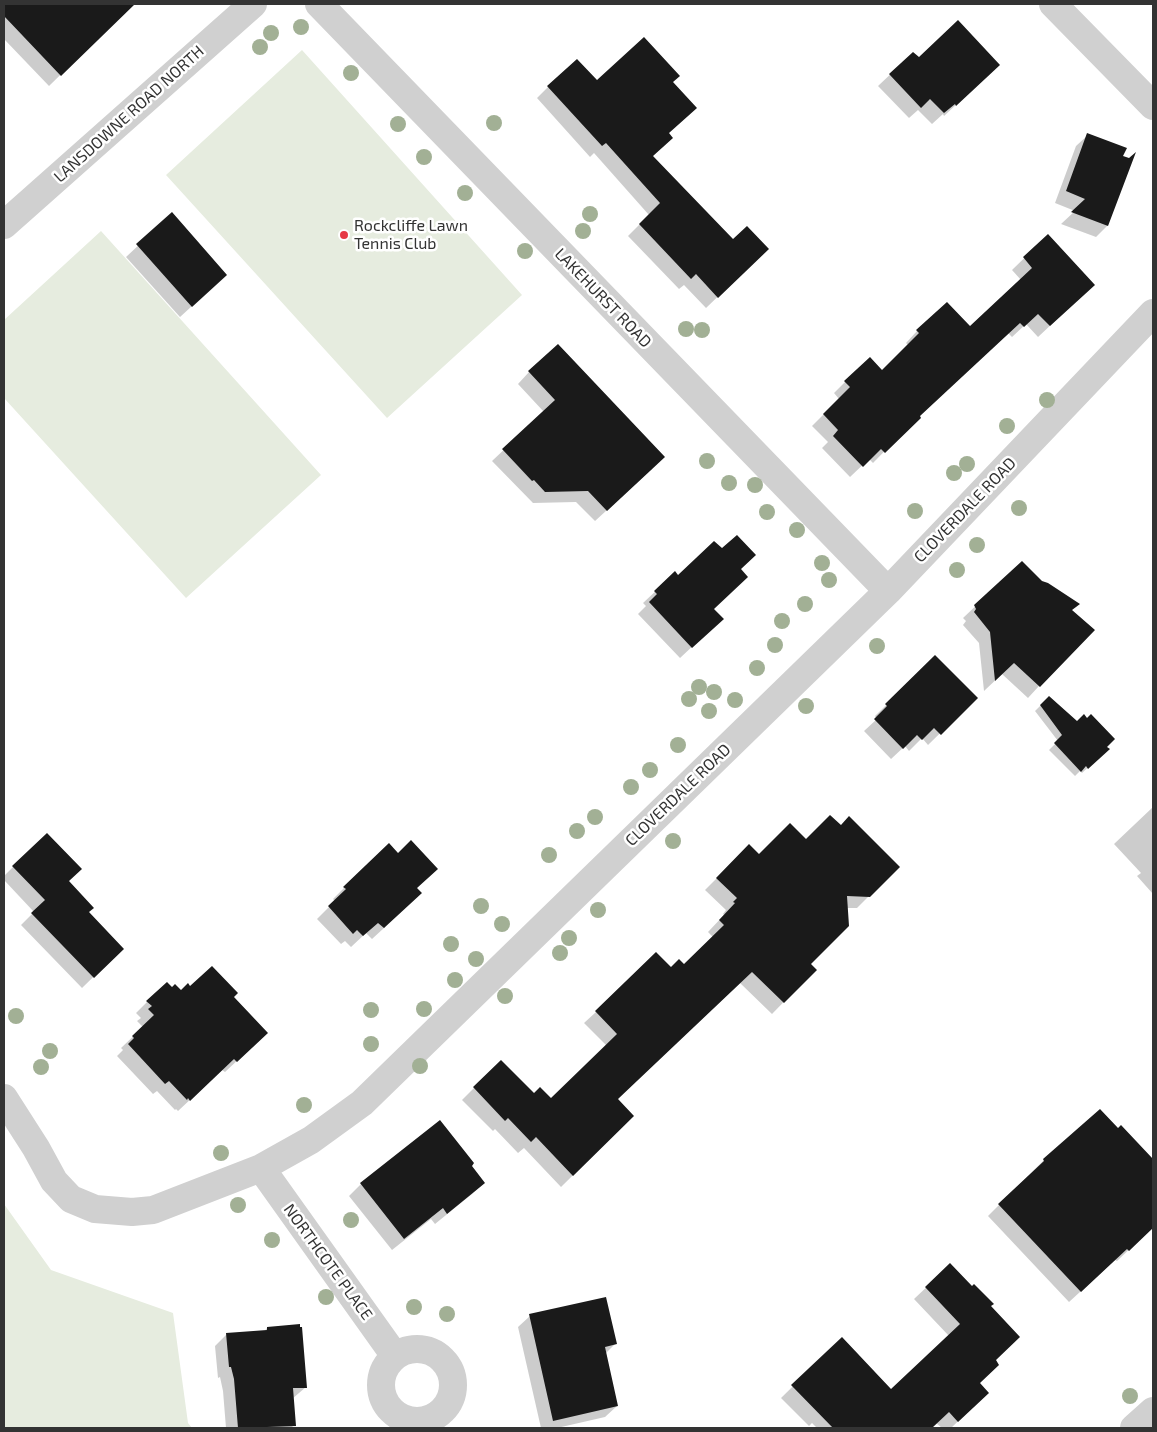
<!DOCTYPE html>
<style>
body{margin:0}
#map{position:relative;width:1157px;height:1432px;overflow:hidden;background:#fff;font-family:"Exo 2",sans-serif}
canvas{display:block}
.frame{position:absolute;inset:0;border:5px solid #333;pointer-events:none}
</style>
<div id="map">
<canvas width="1157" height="1432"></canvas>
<div class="frame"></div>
</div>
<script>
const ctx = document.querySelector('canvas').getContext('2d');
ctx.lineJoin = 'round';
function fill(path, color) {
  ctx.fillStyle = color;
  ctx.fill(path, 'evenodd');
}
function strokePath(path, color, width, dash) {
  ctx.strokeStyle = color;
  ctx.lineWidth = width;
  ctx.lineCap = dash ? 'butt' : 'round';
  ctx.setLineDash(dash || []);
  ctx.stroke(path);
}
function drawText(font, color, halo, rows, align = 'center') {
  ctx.font = font + ' "Exo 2",sans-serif';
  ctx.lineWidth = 5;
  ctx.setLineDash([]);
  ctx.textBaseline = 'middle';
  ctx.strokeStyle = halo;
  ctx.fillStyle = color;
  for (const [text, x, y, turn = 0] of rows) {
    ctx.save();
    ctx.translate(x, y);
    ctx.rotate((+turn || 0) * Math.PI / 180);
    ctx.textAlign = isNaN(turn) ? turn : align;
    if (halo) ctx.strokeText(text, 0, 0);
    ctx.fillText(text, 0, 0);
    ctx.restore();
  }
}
const green = new Path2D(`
 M 302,50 L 522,295 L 387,418 L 166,175 Z
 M 101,231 L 321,475 L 186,598 L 4,398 L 4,320 Z
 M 4,1204 L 51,1270 L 173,1313 L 188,1423 L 192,1428 L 4,1428 Z`);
const shadow = new Path2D(`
 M 4,4 L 127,4 L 130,7 L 49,86 L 4,39 Z
 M 913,53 L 919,58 L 987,76 L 944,116 L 943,114 L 932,124 L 918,110 L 909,118 L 878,86 Z
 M 597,82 L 672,82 L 668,134 L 652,156 L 733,241 L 756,260 L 706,308 L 684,285 L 679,289 L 628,236 L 649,215 L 594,153 L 590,157 L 537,98 L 548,87 Z
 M 1088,135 L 1122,157 L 1107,226 L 1096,237 L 1061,224 L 1075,211 L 1055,203 L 1076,146 Z
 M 172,214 L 214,286 L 180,317 L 126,257 Z
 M 1048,235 L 1082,296 L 1038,337 L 1026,324 L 1012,337 L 1008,333 L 918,417 L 873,463 L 869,459 L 850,477 L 822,448 L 828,442 L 812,426 L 839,399 L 834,393 L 845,382 L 882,372 L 908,345 L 906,343 L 917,331 L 970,328 L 1021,280 L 1012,270 Z
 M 529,372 L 652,469 L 595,521 L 576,502 L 533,503 L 492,461 L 544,412 L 518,384 Z
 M 1022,562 L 1071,611 L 1039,686 L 1028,698 L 1002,674 L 984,691 L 979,643 L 963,625 L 966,621 L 963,618 Z
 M 740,570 L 713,610 L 710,630 L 680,658 L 638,614 L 646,606 L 643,603 L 675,573 L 678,577 Z
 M 935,657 L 976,698 L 928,745 L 922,738 L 909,751 L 905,746 L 891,759 L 864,731 L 877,719 L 875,716 Z
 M 1049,697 L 1108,749 L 1082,773 L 1080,771 L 1075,776 L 1049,750 L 1058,741 L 1035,711 Z
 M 1153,807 L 1153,894 L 1137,876 L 1141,873 L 1114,844 Z
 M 841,826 L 898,867 L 857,908 L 846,908 L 809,964 L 815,970 L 772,1014 L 740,983 L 617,1099 L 633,1116 L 561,1187 L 524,1148 L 518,1153 L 495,1129 L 493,1131 L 462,1100 L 501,1061 L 534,1095 L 551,1100 L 607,1046 L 584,1023 L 596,1012 L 671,969 L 684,966 L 713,937 L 708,932 L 724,915 L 723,914 L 726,910 L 705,890 L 749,846 L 759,856 L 806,841 Z
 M 13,867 L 67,882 L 88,913 L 122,949 L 82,988 L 21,925 L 34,912 L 4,880 L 4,876 Z
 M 344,888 L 416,889 L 384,928 L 372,939 L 366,933 L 351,947 L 345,941 L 341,944 L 317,919 L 335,901 L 333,899 Z
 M 190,987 L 233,997 L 255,1044 L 225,1072 L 222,1070 L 178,1111 L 176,1109 L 175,1110 L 157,1091 L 153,1094 L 117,1056 L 123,1050 L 121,1048 L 143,1027 L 137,1021 L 141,1018 L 136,1013 L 147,1002 L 172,989 L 181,991 Z
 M 439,1122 L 484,1183 L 472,1194 L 435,1224 L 431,1219 L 392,1250 L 349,1196 L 361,1184 Z
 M 1121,1127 L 1153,1161 L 1153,1227 L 1117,1261 L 1115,1260 L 1069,1302 L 988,1216 L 1044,1160 L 1118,1130 Z
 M 950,1265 L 989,1307 L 994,1360 L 978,1384 L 976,1404 L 951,1428 L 942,1428 L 936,1423 L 931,1428 L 817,1428 L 812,1423 L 809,1426 L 781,1398 L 841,1339 L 891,1391 L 949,1336 L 914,1299 Z
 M 530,1316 L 615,1344 L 605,1354 L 617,1406 L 605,1417 L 557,1428 L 541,1428 L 518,1327 Z
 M 267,1328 L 306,1387 L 292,1399 L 294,1425 L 291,1428 L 226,1428 L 223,1391 L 220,1377 L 218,1378 L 215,1346 L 226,1335 L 264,1332 Z`);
const building = new Path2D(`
 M 4,4 L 135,4 L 61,76 L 4,16 Z
 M 958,20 L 1000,65 L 956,106 L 955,104 L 944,113 L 930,99 L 921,108 L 889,74 L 913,52 L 919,57 Z
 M 644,37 L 680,76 L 673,82 L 697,108 L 669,133 L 673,138 L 653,156 L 733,239 L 747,226 L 769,249 L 718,298 L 696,274 L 691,279 L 639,224 L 660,203 L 606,143 L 602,146 L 547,86 L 577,59 L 597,80 Z
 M 1087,133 L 1127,148 L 1123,156 L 1129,158 L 1136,152 L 1108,226 L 1071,212 L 1085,199 L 1066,191 Z
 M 172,212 L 227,275 L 192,307 L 136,244 Z
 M 1048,234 L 1095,285 L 1050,326 L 1038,314 L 1024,327 L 1020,323 L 920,416 L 921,418 L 885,453 L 881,449 L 863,467 L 833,436 L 838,430 L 823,414 L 850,387 L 844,381 L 870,357 L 882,370 L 919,333 L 916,330 L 947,302 L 970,326 L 1032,268 L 1023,257 Z
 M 558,344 L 665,457 L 607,511 L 588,491 L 545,492 L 534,480 L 532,481 L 502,449 L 555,400 L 528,371 Z
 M 737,535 L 756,555 L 741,569 L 748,577 L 714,609 L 724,619 L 692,648 L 649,602 L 657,594 L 654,591 L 675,571 L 678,575 L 714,541 L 722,548 Z
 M 1022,561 L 1042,581 L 1048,583 L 1080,604 L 1072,610 L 1095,630 L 1040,687 L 1014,663 L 995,681 L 990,632 L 974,612 L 976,609 L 974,605 Z
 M 935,655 L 978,698 L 941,735 L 934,728 L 922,740 L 917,735 L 903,749 L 874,719 L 887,706 L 885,704 Z
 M 1049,696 L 1077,721 L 1084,714 L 1087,718 L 1091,714 L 1115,739 L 1107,747 L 1110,749 L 1088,769 L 1086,766 L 1081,772 L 1054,743 L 1062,735 L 1040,705 Z
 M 830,815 L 841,825 L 849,816 L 900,867 L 870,897 L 847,896 L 849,926 L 811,964 L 817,970 L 784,1003 L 752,972 L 618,1099 L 634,1116 L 573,1176 L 536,1137 L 531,1142 L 508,1118 L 505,1121 L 473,1087 L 501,1060 L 534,1093 L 540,1087 L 551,1098 L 617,1034 L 595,1011 L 656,952 L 671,967 L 679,959 L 684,964 L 724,925 L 719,920 L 735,903 L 733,902 L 737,898 L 716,878 L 749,844 L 759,854 L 790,823 L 806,839 Z
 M 47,833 L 82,869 L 69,881 L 94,908 L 89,912 L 124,949 L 94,978 L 31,913 L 45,900 L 12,866 Z
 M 411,840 L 438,869 L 417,888 L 422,893 L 384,928 L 378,923 L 363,936 L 357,930 L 353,934 L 328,906 L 346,889 L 343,887 L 389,843 L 398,853 Z
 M 212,966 L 238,993 L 234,997 L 268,1033 L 237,1062 L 234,1059 L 190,1101 L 188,1098 L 187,1100 L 169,1081 L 165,1084 L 128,1044 L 134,1038 L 132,1036 L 154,1015 L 148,1009 L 152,1006 L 146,1001 L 167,982 L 172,987 L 175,984 L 181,990 L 188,983 L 190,986 Z
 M 1100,1109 L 1118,1128 L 1121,1125 L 1153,1159 L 1153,1228 L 1129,1251 L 1127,1249 L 1081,1292 L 998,1204 L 1044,1161 L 1043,1159 Z
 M 440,1120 L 474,1163 L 472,1166 L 485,1183 L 447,1214 L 443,1208 L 404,1239 L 360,1183 Z
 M 950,1263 L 972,1286 L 974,1284 L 994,1304 L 991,1306 L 1020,1337 L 996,1360 L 999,1365 L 980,1383 L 989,1393 L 958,1422 L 949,1412 L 932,1428 L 833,1428 L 791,1385 L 842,1337 L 891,1389 L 960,1324 L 925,1287 Z
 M 606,1297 L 617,1344 L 605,1347 L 618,1406 L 553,1421 L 529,1314 Z
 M 300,1324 L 300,1327 L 302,1327 L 307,1388 L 293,1388 L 296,1426 L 238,1428 L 234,1379 L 231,1367 L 229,1367 L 226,1333 L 267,1330 L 267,1327 Z`);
const minor = new Path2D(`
 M 319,4 L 888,591
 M 1053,4 L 1153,106
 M 4,225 L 253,4
 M 4,1098 L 36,1148 L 54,1181 L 71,1199 L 95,1209 L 132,1212 L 153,1210 L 261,1168 L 311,1140 L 362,1103 L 888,591 L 1153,313
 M 261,1168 L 395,1356
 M381 1385a36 36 0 1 1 72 0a36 36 0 1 1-72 0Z
 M 1134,1428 L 1153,1411`);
const trees = [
 [301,27],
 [271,33],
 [260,47],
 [351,73],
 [494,123],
 [398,124],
 [424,157],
 [465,193],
 [590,214],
 [583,231],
 [525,251],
 [686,329],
 [702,330],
 [1047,400],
 [1007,426],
 [707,461],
 [967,464],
 [954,473],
 [729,483],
 [755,485],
 [1019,508],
 [915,511],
 [767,512],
 [797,530],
 [977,545],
 [822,563],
 [957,570],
 [829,580],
 [805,604],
 [782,621],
 [775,645],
 [877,646],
 [757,668],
 [699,687],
 [714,692],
 [689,699],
 [735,700],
 [806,706],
 [709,711],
 [678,745],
 [650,770],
 [631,787],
 [595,817],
 [577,831],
 [673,841],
 [549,855],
 [481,906],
 [598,910],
 [502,924],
 [569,938],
 [451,944],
 [560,953],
 [476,959],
 [455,980],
 [505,996],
 [424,1009],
 [371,1010],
 [16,1016],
 [371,1044],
 [50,1051],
 [420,1066],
 [41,1067],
 [304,1105],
 [221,1153],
 [238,1205],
 [351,1220],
 [272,1240],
 [326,1297],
 [414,1307],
 [447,1314],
 [1130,1396]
];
const markers = [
 [344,235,5,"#e63946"]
];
const streetNames = [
 ["LANSDOWNE ROAD NORTH",129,114,-42],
 ["LAKEHURST ROAD",603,298,46],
 ["CLOVERDALE ROAD",965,510,-46],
 ["CLOVERDALE ROAD",678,795,-44],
 ["NORTHCOTE PLACE",328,1262,54]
];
const poiNames = [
 ["Rockcliffe Lawn",354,226],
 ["Tennis Club",354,244]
];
fill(green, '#e6ecdf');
fill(shadow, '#0003');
fill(building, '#1a1a1a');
strokePath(minor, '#d0d0d0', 28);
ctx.fillStyle = '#a2b095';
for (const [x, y] of trees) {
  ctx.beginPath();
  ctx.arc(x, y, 8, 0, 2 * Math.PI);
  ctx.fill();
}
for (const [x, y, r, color] of markers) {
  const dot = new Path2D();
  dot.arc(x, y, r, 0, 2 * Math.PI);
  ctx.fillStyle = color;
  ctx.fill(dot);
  strokePath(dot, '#fff', 2);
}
drawText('16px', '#333', '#fff', streetNames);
drawText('16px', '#333', '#fff', poiNames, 'left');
</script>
